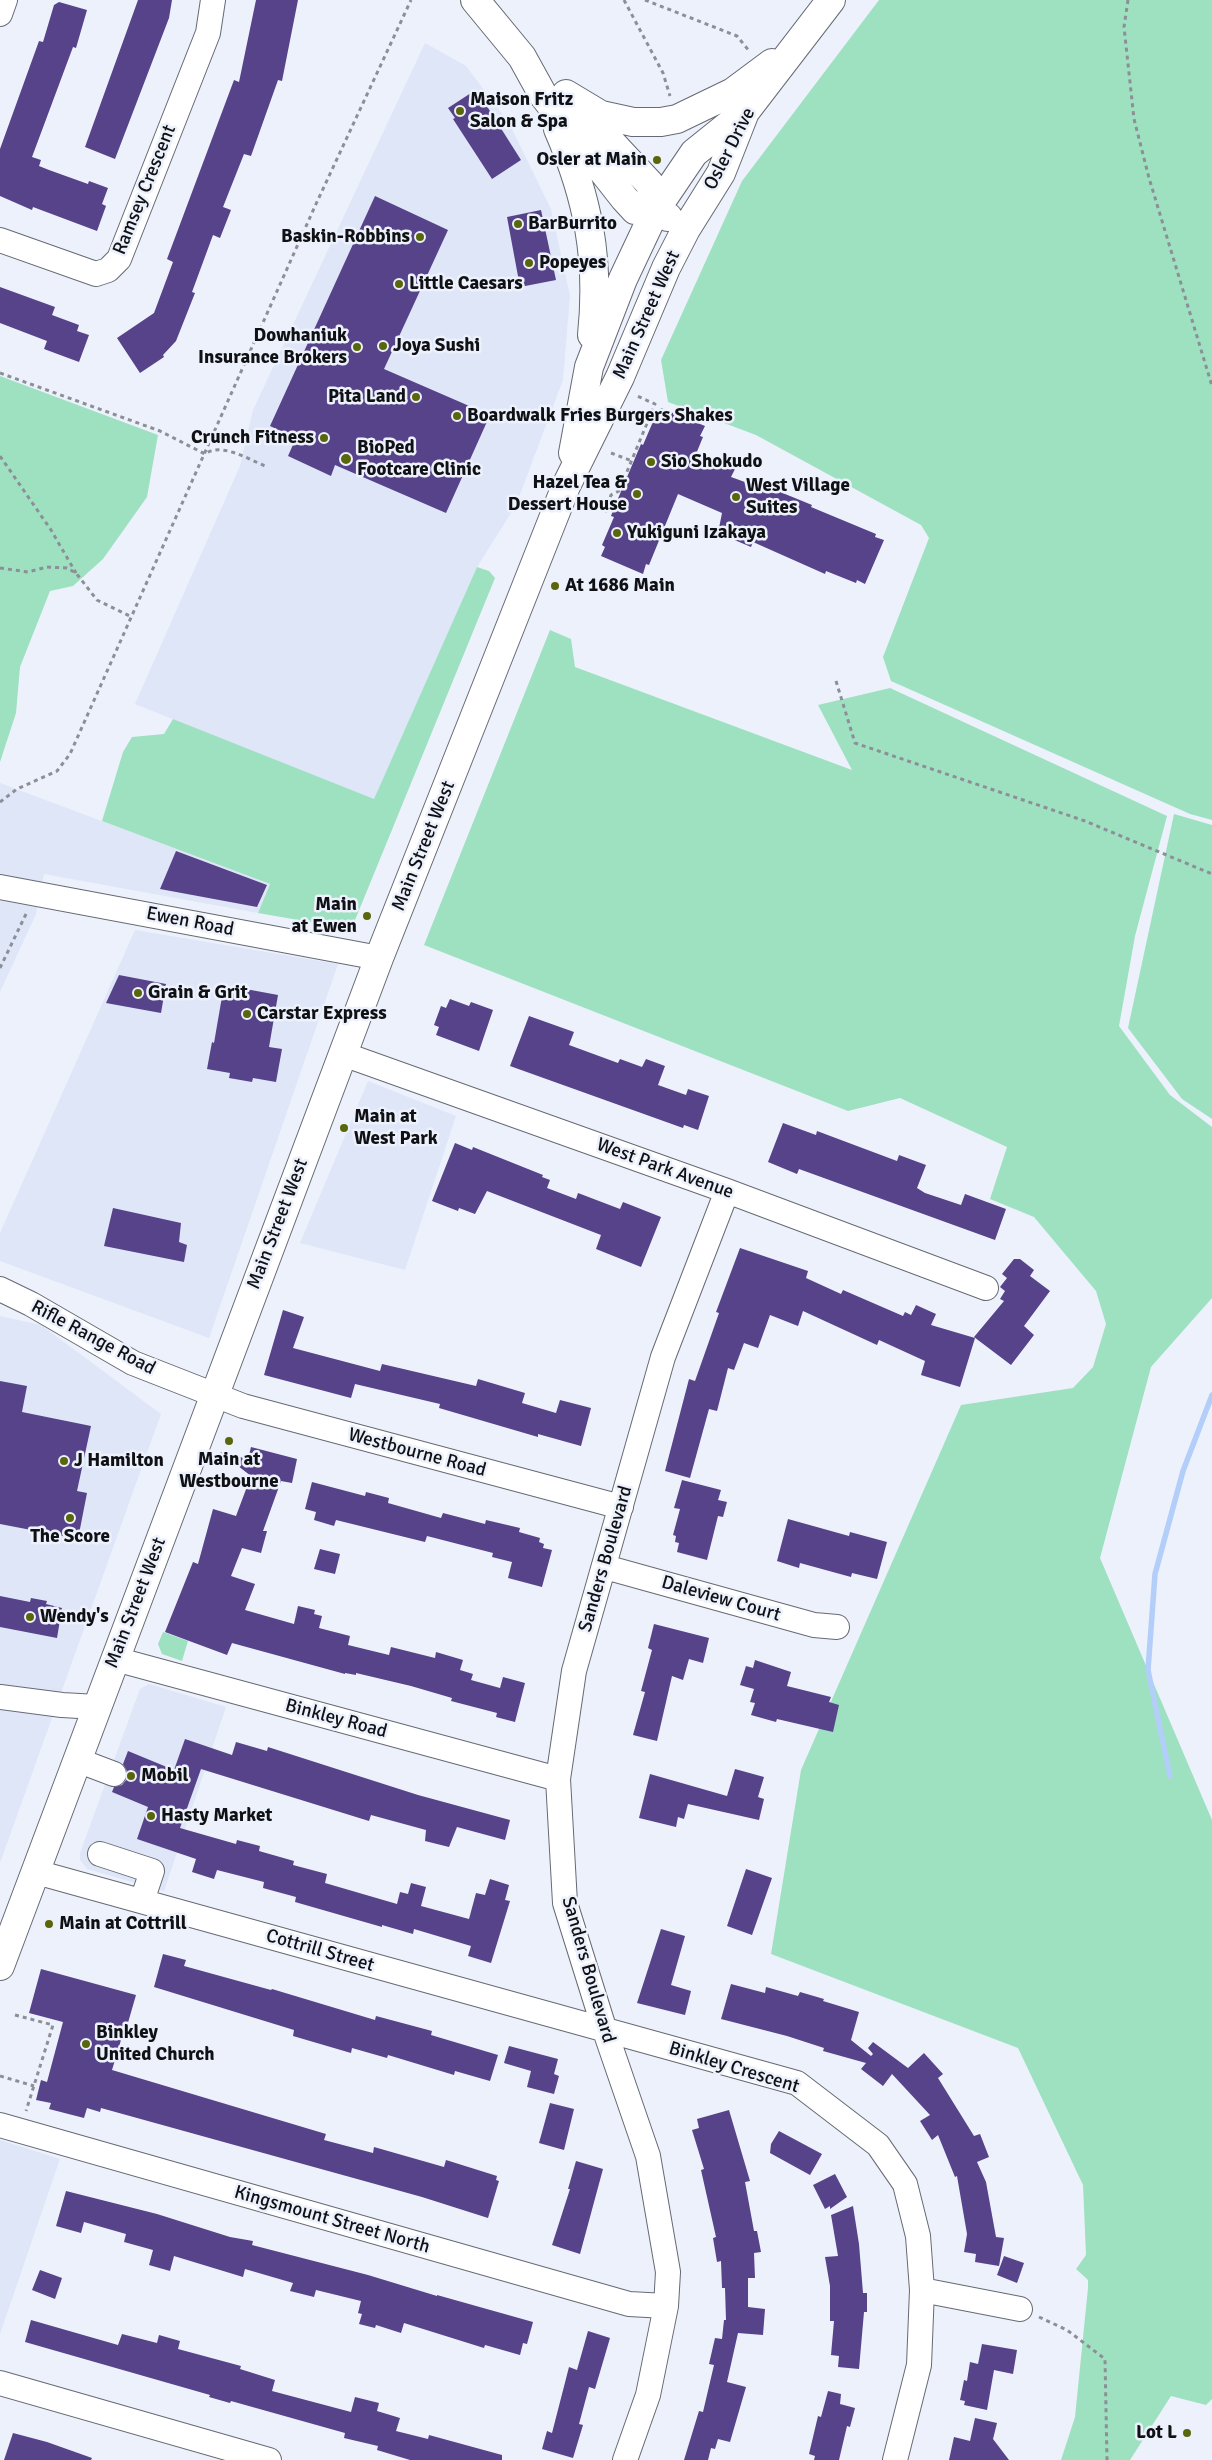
<!DOCTYPE html>
<style>
body{margin:0}
canvas{display:block;background:#ecf1fc}
</style>
<canvas width="1212" height="2460"></canvas>
<script>
const ctx = document.querySelector('canvas').getContext('2d');
ctx.lineJoin = 'round';
function fill(path, color) {
  ctx.fillStyle = color;
  ctx.fill(path, 'evenodd');
}
function strokePath(path, color, width, dash) {
  ctx.strokeStyle = color;
  ctx.lineWidth = width;
  ctx.lineCap = dash ? 'butt' : 'round';
  ctx.setLineDash(dash || []);
  ctx.stroke(path);
}
function drawText(font, color, halo, rows, align = 'center') {
  ctx.font = font + ' Signika,sans-serif';
  ctx.lineWidth = 5;
  ctx.setLineDash([]);
  ctx.textBaseline = 'middle';
  ctx.strokeStyle = halo;
  ctx.fillStyle = color;
  for (const [text, x, y, turn = 0] of rows) {
    ctx.save();
    ctx.translate(x, y);
    ctx.rotate((+turn || 0) * Math.PI / 180);
    ctx.textAlign = isNaN(turn) ? turn : align;
    if (halo) ctx.strokeText(text, 0, 0);
    ctx.fillText(text, 0, 0);
    ctx.restore();
  }
}
const built = new Path2D(`
 M 425,43 L 466,66 L 509,123 L 551,209 L 570,296 L 563,380 L 516,505 L 477,567 L 374,800 L 135,704 L 240,466 L 253,410 Z
 M 0,783 L 270,884 L 258,913 L 44,874 L 36,914 L 0,992 Z
 M 135,930 L 338,964 L 209,1338 L 0,1261 L 0,1233 Z
 M 368,1081 L 456,1116 L 405,1270 L 300,1243 Z
 M 0,1316 L 41,1325 L 161,1414 L 0,1863 Z
 M 149,1684 L 226,1707 L 164,1891 L 87,1869 L 80,1860 L 80,1853 L 140,1689 Z
 M 0,2140 L 60,2159 L 0,2334 Z`);
const green = new Path2D(`
 M 879,0 L 1212,0 L 1212,820 L 1190,814 L 891,681 L 883,657 L 929,538 L 921,525 L 756,435 L 668,402 L 661,360 L 742,181 Z
 M 0,376 L 158,435 L 147,497 L 103,559 L 73,586 L 50,591 L 20,667 L 16,713 L 0,762 Z
 M 477,567 L 489,571 L 495,578 L 353,925 L 344,928 L 258,913 L 270,884 L 102,821 L 123,752 L 132,737 L 164,734 L 173,719 L 374,799 Z
 M 550,630 L 571,639 L 575,667 L 852,770 L 818,705 L 890,688 L 1167,816 L 1135,936 L 1119,1026 L 1170,1095 L 1212,1127 L 1212,1298 L 1151,1367 L 1100,1558 L 1212,1820 L 1212,2399 L 1206,2405 L 1171,2396 L 1130,2460 L 1061,2460 L 1075,2417 L 1088,2288 L 1088,2280 L 1076,2269 L 1086,2255 L 1083,2185 L 1018,2048 L 771,1954 L 801,1770 L 961,1405 L 1073,1388 L 1093,1367 L 1106,1324 L 1096,1291 L 1034,1217 L 990,1199 L 1007,1147 L 900,1098 L 848,1111 L 424,945 Z
 M 1174,814 L 1212,825 L 1212,1119 L 1182,1099 L 1128,1028 Z
 M 163,1632 L 188,1641 L 182,1661 L 162,1654 L 158,1644 Z`);
const stream = new Path2D(`
 M 1170,1776 L 1148,1670 L 1155,1574 L 1183,1471 L 1212,1395`);
const building = new Path2D(`
 M 138,0 L 172,0 L 169,18 L 115,159 L 85,147 Z
 M 256,0 L 298,0 L 282,81 L 278,80 L 251,156 L 244,154 L 223,207 L 231,210 L 220,238 L 213,235 L 192,292 L 195,293 L 176,341 L 163,355 L 164,357 L 140,373 L 117,338 L 154,313 L 173,262 L 167,259 L 234,80 L 239,82 Z
 M 59,2 L 87,10 L 76,48 L 73,47 L 32,157 L 41,160 L 39,166 L 49,170 L 88,184 L 89,181 L 108,188 L 102,204 L 106,206 L 97,231 L 33,207 L 32,210 L 0,196 L 0,149 L 39,41 L 43,42 L 54,5 Z
 M 474,91 L 481,102 L 483,100 L 521,160 L 492,179 L 453,119 L 455,118 L 448,108 Z
 M 375,196 L 448,230 L 384,369 L 490,415 L 446,513 L 335,465 L 331,476 L 288,456 L 296,438 L 270,426 Z
 M 541,210 L 556,280 L 520,287 L 507,217 Z
 M 0,287 L 55,307 L 52,315 L 79,325 L 77,331 L 89,335 L 79,362 L 44,349 L 47,341 L 0,323 Z
 M 661,408 L 705,426 L 700,436 L 703,437 L 696,454 L 735,469 L 731,477 L 767,490 L 768,487 L 812,505 L 811,507 L 876,534 L 875,537 L 884,540 L 865,584 L 857,580 L 856,583 L 826,571 L 825,574 L 753,542 L 751,547 L 718,533 L 722,513 L 678,494 L 649,565 L 646,564 L 643,574 L 601,556 L 605,547 L 602,545 L 614,517 L 611,516 L 614,508 L 641,444 L 643,445 L 655,417 L 657,418 Z
 M 176,851 L 267,885 L 257,907 L 160,889 Z
 M 119,975 L 166,984 L 161,1013 L 106,1003 Z
 M 224,985 L 278,995 L 269,1047 L 282,1049 L 276,1082 L 253,1078 L 252,1082 L 229,1078 L 230,1073 L 207,1069 L 212,1042 L 214,1043 Z
 M 450,999 L 469,1006 L 471,1002 L 493,1010 L 479,1051 L 436,1035 L 439,1027 L 434,1025 L 441,1006 L 446,1008 Z
 M 529,1016 L 574,1032 L 569,1045 L 618,1063 L 620,1059 L 642,1067 L 646,1059 L 665,1066 L 658,1085 L 686,1095 L 688,1089 L 709,1096 L 698,1130 L 684,1125 L 683,1128 L 510,1066 Z
 M 783,1123 L 816,1135 L 817,1131 L 897,1161 L 899,1155 L 926,1165 L 917,1188 L 925,1193 L 961,1205 L 965,1194 L 1006,1209 L 995,1240 L 799,1169 L 797,1174 L 768,1162 Z
 M 455,1143 L 472,1150 L 473,1147 L 543,1175 L 542,1177 L 550,1180 L 547,1188 L 576,1199 L 578,1193 L 620,1209 L 623,1202 L 661,1217 L 641,1267 L 596,1249 L 601,1235 L 487,1191 L 475,1214 L 459,1208 L 458,1211 L 432,1201 Z
 M 113,1208 L 181,1223 L 179,1242 L 187,1245 L 184,1262 L 104,1246 Z
 M 740,1248 L 808,1271 L 806,1278 L 841,1294 L 843,1290 L 903,1316 L 905,1312 L 911,1315 L 916,1305 L 936,1314 L 931,1325 L 975,1338 L 960,1387 L 921,1375 L 925,1361 L 879,1340 L 877,1345 L 803,1311 L 798,1326 L 770,1315 L 758,1348 L 744,1343 L 734,1370 L 728,1368 L 717,1411 L 709,1409 L 690,1478 L 665,1471 L 689,1379 L 695,1381 L 719,1313 L 716,1312 Z
 M 1014,1259 L 1020,1259 L 1034,1270 L 1030,1276 L 1050,1291 L 1024,1326 L 1034,1335 L 1011,1365 L 974,1337 L 1004,1301 L 1000,1299 L 1005,1291 L 1000,1287 L 1007,1278 L 1002,1274 Z
 M 283,1310 L 304,1317 L 293,1348 L 380,1371 L 382,1364 L 476,1386 L 478,1379 L 525,1393 L 522,1403 L 556,1413 L 560,1400 L 591,1408 L 581,1446 L 538,1434 L 538,1437 L 439,1408 L 440,1404 L 355,1384 L 351,1398 L 264,1375 Z
 M 0,1381 L 27,1386 L 22,1412 L 91,1426 L 77,1491 L 87,1493 L 78,1539 L 0,1524 Z
 M 251,1447 L 297,1459 L 292,1483 L 281,1481 L 263,1531 L 267,1531 L 261,1553 L 242,1548 L 231,1576 L 255,1584 L 245,1610 L 294,1624 L 298,1606 L 315,1610 L 314,1614 L 322,1616 L 319,1628 L 350,1636 L 348,1645 L 389,1655 L 391,1647 L 435,1658 L 436,1652 L 463,1660 L 460,1670 L 473,1674 L 471,1680 L 500,1688 L 503,1677 L 525,1683 L 515,1722 L 496,1717 L 497,1713 L 451,1701 L 452,1698 L 411,1686 L 356,1673 L 356,1675 L 345,1673 L 345,1674 L 232,1643 L 227,1655 L 165,1632 L 193,1562 L 198,1564 L 213,1509 L 236,1516 L 251,1476 L 220,1452 L 248,1459 Z
 M 682,1480 L 721,1490 L 718,1500 L 727,1502 L 723,1517 L 718,1516 L 707,1560 L 677,1552 L 679,1543 L 675,1542 L 676,1536 L 673,1535 L 680,1509 L 674,1508 Z
 M 312,1482 L 365,1496 L 366,1492 L 389,1498 L 388,1503 L 441,1518 L 443,1513 L 485,1524 L 486,1520 L 520,1528 L 519,1532 L 540,1538 L 539,1542 L 544,1544 L 543,1548 L 552,1550 L 542,1587 L 508,1578 L 512,1562 L 492,1557 L 493,1553 L 427,1536 L 425,1542 L 336,1520 L 334,1526 L 314,1520 L 316,1512 L 305,1509 Z
 M 788,1519 L 849,1536 L 850,1532 L 887,1542 L 877,1579 L 852,1573 L 851,1577 L 800,1563 L 799,1568 L 777,1561 Z
 M 320,1549 L 340,1554 L 335,1574 L 314,1569 Z
 M 0,1596 L 30,1602 L 31,1598 L 47,1601 L 46,1604 L 62,1608 L 57,1638 L 0,1627 Z
 M 654,1624 L 709,1638 L 703,1663 L 689,1659 L 683,1680 L 672,1676 L 657,1741 L 633,1735 L 645,1692 L 641,1691 L 652,1650 L 648,1648 Z
 M 755,1660 L 791,1672 L 787,1686 L 831,1697 L 829,1702 L 839,1705 L 833,1732 L 777,1719 L 776,1722 L 751,1715 L 755,1703 L 750,1702 L 754,1689 L 740,1685 L 746,1666 L 753,1668 Z
 M 185,1739 L 232,1755 L 236,1742 L 267,1751 L 268,1747 L 418,1795 L 510,1820 L 505,1840 L 457,1827 L 449,1847 L 425,1841 L 426,1830 L 371,1815 L 369,1821 L 201,1769 L 180,1828 L 236,1844 L 237,1840 L 260,1846 L 259,1851 L 294,1861 L 293,1865 L 327,1874 L 325,1883 L 397,1904 L 400,1892 L 408,1894 L 411,1883 L 426,1887 L 421,1906 L 469,1919 L 476,1893 L 485,1895 L 490,1879 L 509,1885 L 505,1900 L 510,1901 L 491,1963 L 468,1956 L 471,1946 L 414,1929 L 413,1934 L 382,1925 L 382,1927 L 295,1902 L 296,1897 L 263,1888 L 264,1882 L 217,1870 L 214,1879 L 192,1872 L 196,1859 L 137,1839 L 148,1807 L 112,1792 L 114,1787 L 122,1785 L 127,1779 L 127,1771 L 123,1764 L 128,1751 L 174,1770 Z
 M 735,1769 L 764,1777 L 758,1797 L 764,1799 L 759,1820 L 688,1804 L 684,1819 L 678,1817 L 676,1827 L 639,1818 L 650,1774 L 727,1796 Z
 M 746,1869 L 772,1878 L 752,1935 L 727,1926 Z
 M 661,1929 L 685,1936 L 671,1985 L 691,1991 L 685,2015 L 637,2003 Z
 M 163,1954 L 186,1960 L 184,1966 L 271,1990 L 272,1989 L 375,2020 L 376,2016 L 432,2031 L 431,2035 L 498,2055 L 490,2081 L 455,2071 L 454,2075 L 388,2055 L 387,2058 L 352,2048 L 351,2053 L 293,2036 L 294,2030 L 154,1987 Z
 M 41,1969 L 136,1995 L 123,2040 L 121,2040 L 112,2070 L 326,2134 L 324,2140 L 373,2153 L 374,2147 L 444,2167 L 446,2160 L 497,2176 L 496,2180 L 499,2181 L 488,2218 L 422,2197 L 101,2108 L 100,2112 L 87,2108 L 84,2118 L 49,2109 L 51,2103 L 36,2100 L 41,2080 L 47,2082 L 63,2022 L 29,2013 Z
 M 731,1984 L 765,1993 L 766,1987 L 798,1996 L 800,1992 L 824,1999 L 823,2001 L 859,2012 L 851,2040 L 871,2056 L 873,2054 L 868,2048 L 873,2042 L 908,2068 L 924,2053 L 943,2074 L 938,2078 L 974,2136 L 980,2134 L 989,2157 L 977,2162 L 986,2182 L 996,2237 L 1004,2238 L 999,2266 L 975,2262 L 976,2254 L 964,2252 L 967,2234 L 957,2176 L 955,2177 L 938,2135 L 932,2140 L 920,2121 L 930,2115 L 892,2074 L 883,2086 L 861,2069 L 866,2063 L 823,2051 L 824,2048 L 787,2036 L 721,2019 Z
 M 509,2046 L 558,2059 L 554,2074 L 559,2076 L 554,2094 L 527,2087 L 531,2071 L 504,2063 Z
 M 550,2103 L 574,2109 L 564,2150 L 539,2143 Z
 M 729,2110 L 750,2181 L 745,2182 L 754,2231 L 757,2231 L 761,2252 L 754,2253 L 755,2278 L 748,2278 L 748,2307 L 765,2309 L 763,2335 L 738,2333 L 727,2382 L 746,2387 L 730,2442 L 718,2439 L 715,2449 L 711,2448 L 708,2460 L 684,2460 L 699,2411 L 703,2412 L 714,2365 L 709,2364 L 715,2338 L 722,2339 L 724,2320 L 726,2320 L 725,2288 L 722,2288 L 721,2261 L 717,2262 L 713,2238 L 716,2237 L 701,2170 L 704,2169 L 692,2130 L 699,2128 L 697,2119 Z
 M 779,2131 L 822,2154 L 810,2175 L 770,2153 L 771,2144 Z
 M 576,2161 L 603,2169 L 580,2254 L 552,2245 L 570,2189 L 568,2189 Z
 M 835,2174 L 847,2197 L 830,2209 L 830,2206 L 825,2209 L 813,2185 Z
 M 66,2191 L 157,2214 L 230,2237 L 253,2241 L 252,2245 L 368,2275 L 437,2296 L 437,2295 L 533,2322 L 527,2344 L 523,2343 L 520,2355 L 485,2345 L 484,2348 L 404,2323 L 401,2333 L 376,2325 L 375,2328 L 359,2324 L 362,2314 L 358,2313 L 361,2301 L 316,2290 L 314,2297 L 290,2291 L 293,2283 L 245,2269 L 243,2277 L 174,2256 L 170,2271 L 149,2265 L 153,2250 L 124,2242 L 126,2234 L 84,2222 L 81,2233 L 56,2226 Z
 M 853,2206 L 859,2244 L 863,2293 L 867,2293 L 867,2312 L 864,2312 L 859,2369 L 838,2367 L 839,2356 L 831,2355 L 834,2321 L 830,2321 L 830,2286 L 825,2257 L 838,2256 L 831,2215 Z
 M 1004,2256 L 1024,2263 L 1017,2283 L 997,2275 Z
 M 40,2270 L 62,2278 L 55,2299 L 32,2290 Z
 M 31,2320 L 118,2345 L 122,2334 L 157,2343 L 159,2335 L 180,2341 L 178,2349 L 241,2366 L 240,2369 L 275,2380 L 272,2391 L 351,2412 L 355,2397 L 379,2403 L 377,2411 L 400,2418 L 396,2431 L 428,2439 L 429,2435 L 502,2455 L 502,2460 L 410,2460 L 377,2450 L 378,2446 L 344,2438 L 345,2433 L 231,2401 L 230,2403 L 209,2397 L 210,2395 L 25,2342 Z
 M 588,2331 L 610,2338 L 595,2389 L 589,2387 L 579,2424 L 583,2425 L 573,2458 L 542,2449 L 547,2431 L 552,2433 L 569,2367 L 577,2370 Z
 M 982,2344 L 1017,2350 L 1013,2374 L 994,2370 L 987,2410 L 964,2405 L 965,2401 L 960,2400 L 964,2380 L 967,2381 L 970,2362 L 978,2364 Z
 M 828,2391 L 841,2394 L 840,2404 L 855,2408 L 850,2427 L 847,2426 L 839,2460 L 814,2460 L 815,2456 L 809,2454 L 818,2416 L 821,2417 Z
 M 975,2418 L 997,2423 L 993,2439 L 1009,2460 L 949,2460 L 954,2437 L 970,2441 Z
 M 13,2433 L 47,2442 L 92,2458 L 91,2460 L 4,2460 Z`);
const path = new Path2D(`
 M 624,0 L 663,73 L 670,96
 M 645,0 L 737,36 L 750,52
 M 1128,0 L 1124,27 L 1134,119 L 1149,178 L 1212,386
 M 0,373 L 160,431 L 205,454 C 221,442 248,459 265,466
 M 611,453 L 632,461
 M 0,456 L 51,530 L 76,573
 M 590,504 L 606,511 L 611,495 L 619,491 L 655,404 L 635,395
 M 0,568 L 28,572 L 47,567 L 67,568 L 76,573 L 97,600 L 132,617
 M 836,681 L 855,743 L 1085,821 L 1212,874
 M 0,802 L 17,789 L 57,771 L 70,754 L 316,204 L 411,0
 M 0,968 L 26,914
 M 15,2015 L 53,2025 L 26,2111
 M 0,2076 L 34,2086
 M 1039,2317 L 1067,2330 L 1105,2359 L 1107,2460`);
const minor = new Path2D(`
 M 0,14 L 5,0
 M 0,240 L 96,274 L 108,270 L 119,259 L 208,33 L 213,0
 M 0,887 L 379,958
 M 343,1054 L 727,1191 L 986,1288
 M 0,1289 L 31,1304 L 133,1363 L 243,1406 L 621,1507
 M 605,1567 L 814,1625 L 837,1627
 M 115,1659 L 558,1779
 M 0,1697 L 62,1705 L 97,1707
 M 77,1760 L 114,1774
 M 100,1854 L 152,1871 L 142,1901
 M 36,1872 L 797,2083 L 878,2145 L 905,2184 L 918,2236 L 922,2290 L 919,2365 L 895,2460
 M 0,2125 L 629,2304 L 666,2306
 M 922,2290 L 1020,2309
 M 0,2383 L 269,2460
 M 625,2460 L 648,2395 L 666,2306 L 668,2272 L 648,2156 L 605,2031 L 565,1903 L 558,1779 L 574,1671 L 663,1357 L 727,1191`);
const major = new Path2D(`
 M 475,0 L 522,57 L 543,95 L 624,198 L 635,210 L 656,209 L 668,217
 M 566,94 L 601,115 L 633,122 L 661,122 L 677,119 L 733,92 L 772,63
 M 579,108 L 650,184 L 656,209
 M 558,129 C 588,198 600,259 592,335
 M 573,453 L 589,367 L 623,279 L 656,209 L 694,153 L 745,112
 M 0,1966 L 379,958 L 566,486 L 620,377 L 666,268 L 686,229 L 721,173 L 745,112 L 831,0`);
const markers = [
 [460,111,5,"#5a660b"],
 [657,160,5,"#5a660b"],
 [518,224,5,"#5a660b"],
 [420,237,5,"#5a660b"],
 [529,263,5,"#5a660b"],
 [399,284,5,"#5a660b"],
 [383,346,5,"#5a660b"],
 [357,347,5,"#5a660b"],
 [416,397,5,"#5a660b"],
 [457,416,5,"#5a660b"],
 [324,438,5,"#5a660b"],
 [346,459,6,"#5a660b"],
 [651,462,5,"#5a660b"],
 [637,494,5,"#5a660b"],
 [736,497,5,"#5a660b"],
 [617,533,5,"#5a660b"],
 [555,586,5,"#5a660b"],
 [367,916,5,"#5a660b"],
 [138,993,5,"#5a660b"],
 [247,1014,5,"#5a660b"],
 [344,1128,5,"#5a660b"],
 [229,1441,5,"#5a660b"],
 [64,1461,5,"#5a660b"],
 [70,1518,5,"#5a660b"],
 [30,1617,5,"#5a660b"],
 [131,1776,5,"#5a660b"],
 [151,1816,5,"#5a660b"],
 [49,1924,5,"#5a660b"],
 [86,2044,5,"#5a660b"],
 [1187,2433,5,"#5a660b"]
];
const poiNames = [
 ["Maison Fritz",470,100],
 ["Salon & Spa",470,122],
 ["Osler at Main",647,160,"right"],
 ["BarBurrito",528,224],
 ["Baskin-Robbins",410,237,"right"],
 ["Popeyes",539,263],
 ["Little Caesars",409,284],
 ["Dowhaniuk",347,336,"right"],
 ["Insurance Brokers",347,358,"right"],
 ["Joya Sushi",393,346],
 ["Pita Land",406,397,"right"],
 ["Boardwalk Fries Burgers Shakes",467,416],
 ["Crunch Fitness",314,438,"right"],
 ["BioPed",357,448],
 ["Footcare Clinic",357,470],
 ["Sio Shokudo",661,462],
 ["Hazel Tea &",627,483,"right"],
 ["Dessert House",627,505,"right"],
 ["West Village",746,486],
 ["Suites",746,508],
 ["Yukiguni Izakaya",627,533],
 ["At 1686 Main",565,586],
 ["Main",357,905,"right"],
 ["at Ewen",357,927,"right"],
 ["Grain & Grit",148,993],
 ["Carstar Express",257,1014],
 ["Main at",354,1117],
 ["West Park",354,1139],
 ["Main at",229,1460,"center"],
 ["Westbourne",229,1482,"center"],
 ["J Hamilton",74,1461],
 ["The Score",70,1537,"center"],
 ["Wendy's",40,1617],
 ["Mobil",141,1776],
 ["Hasty Market",161,1816],
 ["Main at Cottrill",59,1924],
 ["Binkley",96,2033],
 ["United Church",96,2055],
 ["Lot L",1177,2433,"right"]
];
const streetNames = [
 ["Osler Drive",730,149,-63],
 ["Ramsey Crescent",145,190,-68],
 ["Main Street West",647,315,-66],
 ["Main Street West",424,846,-68],
 ["Ewen Road",190,922,11],
 ["West Park Avenue",665,1169,20],
 ["Main Street West",278,1224,-69],
 ["Rifle Range Road",93,1338,28],
 ["Westbourne Road",417,1453,15],
 ["Sanders Boulevard",606,1559,-74],
 ["Daleview Court",721,1599,16],
 ["Main Street West",136,1603,-69],
 ["Binkley Road",336,1719,15],
 ["Cottrill Street",320,1951,16],
 ["Sanders Boulevard",588,1970,74],
 ["Binkley Crescent",734,2068,17],
 ["Kingsmount Street North",332,2220,16]
];
fill(built, '#dfe6f8');
fill(green, '#9ee1c1');
strokePath(stream, '#b3cef9', 5.5);
fill(building, '#574389');
strokePath(minor, '#666a74', 26);
strokePath(major, '#666a74', 30);
strokePath(path, '#8c8f97', 3, [4, 4]);
strokePath(minor, '#fff', 24);
strokePath(major, '#fff', 28);
for (const [x, y, r, color] of markers) {
  const dot = new Path2D();
  dot.arc(x, y, r, 0, 2 * Math.PI);
  ctx.fillStyle = color;
  ctx.fill(dot);
  strokePath(dot, '#ecf1fc', 2);
}
drawText('bold 19px', '#101115', '#ecf1fc', poiNames, 'left');
drawText('19px', '#101115', '#ecf1fc', streetNames);
</script>
